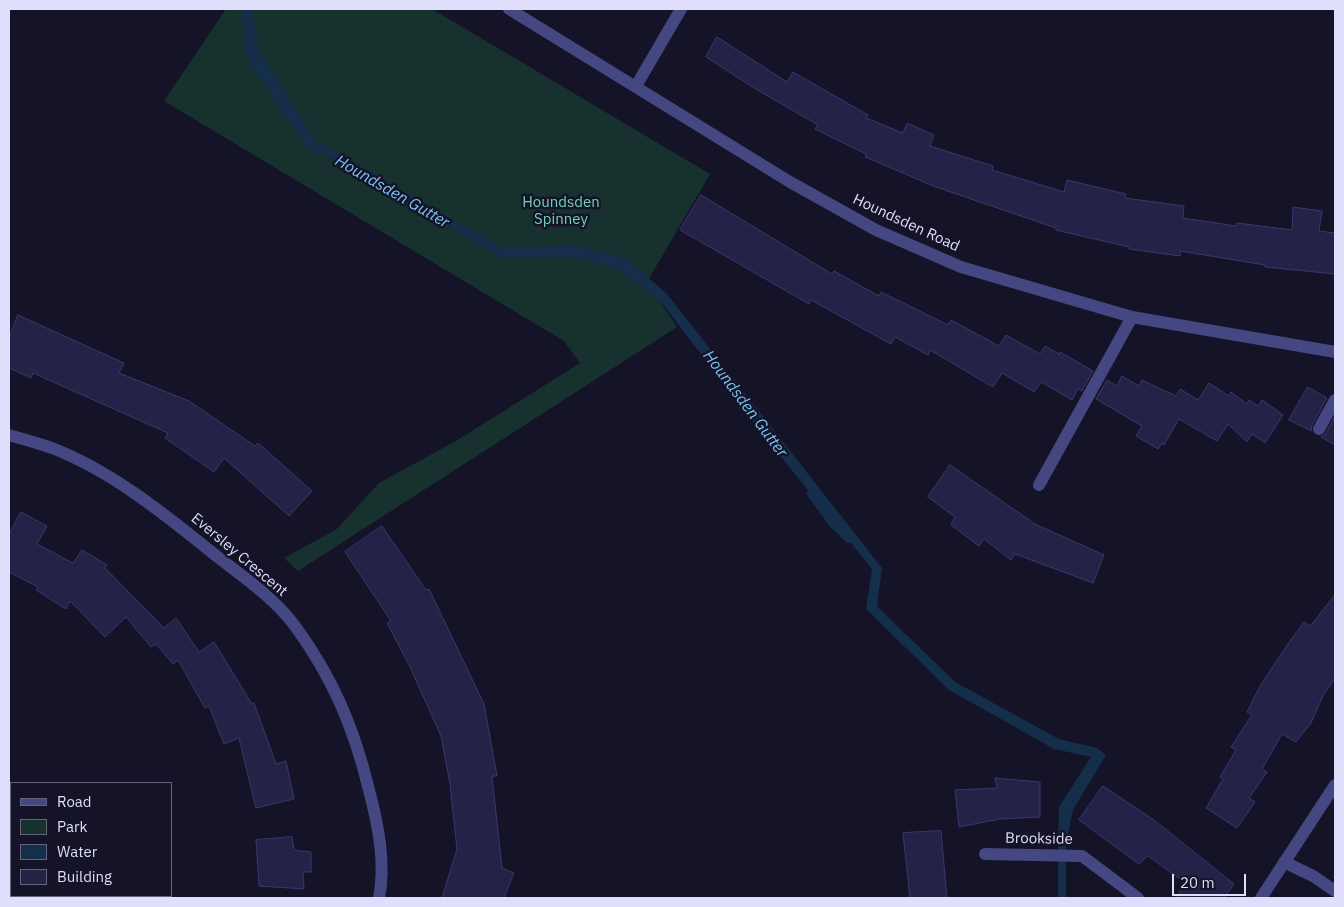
<!DOCTYPE html>
<style>
body{margin:0}
#map{position:relative;width:1344px;height:907px;overflow:hidden;background:#151328;font-family:"IBM Plex Sans",sans-serif}
canvas{display:block}
.frame{position:absolute;inset:0;border:10px solid #dfdefb;pointer-events:none}
.legend{position:absolute;left:10px;top:782px;width:162px;height:115px;box-sizing:border-box;background:#151328;border:1px solid #66647c;margin:0;padding:6px 9px;list-style:none;font-size:15px;color:#dfdefb}
.legend li{display:flex;align-items:center;gap:10px;height:25px}
.legend b{width:25px;border:1px solid #66647c}
.scale{position:absolute;left:1172px;top:874px;width:74px;height:22px;box-sizing:border-box;border:2px solid #dfdefb;border-top:0;padding-left:6px;font-size:15px;line-height:18px;white-space:nowrap;color:#dfdefb;-webkit-text-stroke:4px #151328;paint-order:stroke}
</style>
<div id="map">
<canvas width="1344" height="907"></canvas>
<div class="frame"></div>
<ul class="legend">
<li><b style="height:6px;background:#444782"></b>Road</li>
<li><b style="height:14px;background:#17312e"></b>Park</li>
<li><b style="height:14px;background:#152e4a"></b>Water</li>
<li><b style="height:14px;background:#252247"></b>Building</li>
</ul>
<div class="scale">20 m</div>
</div>
<script>
const ctx = document.querySelector('canvas').getContext('2d');
ctx.lineJoin = 'round';
function fill(path, color) {
  ctx.fillStyle = color;
  ctx.fill(path, 'evenodd');
}
function strokePath(path, color, width, dash) {
  ctx.strokeStyle = color;
  ctx.lineWidth = width;
  ctx.lineCap = dash ? 'butt' : 'round';
  ctx.setLineDash(dash || []);
  ctx.stroke(path);
}
function drawText(font, color, halo, rows, align = 'center') {
  ctx.font = font + ' "IBM Plex Sans",sans-serif';
  ctx.lineWidth = 5;
  ctx.setLineDash([]);
  ctx.textBaseline = 'middle';
  ctx.strokeStyle = halo;
  ctx.fillStyle = color;
  for (const [text, x, y, turn = 0] of rows) {
    ctx.save();
    ctx.translate(x, y);
    ctx.rotate((+turn || 0) * Math.PI / 180);
    ctx.textAlign = isNaN(turn) ? turn : align;
    if (halo) ctx.strokeText(text, 0, 0);
    ctx.fillText(text, 0, 0);
    ctx.restore();
  }
}
const green = new Path2D(`
 M 226,9 L 432,9 L 710,174 L 647,282 L 677,327 L 298,571 L 284,558 L 337,529 L 379,483 L 456,441 L 580,363 L 564,341 L 164,101 Z`);
const water = new Path2D(`
 M 244,9 L 252,9 L 258,50 L 316,141 L 503,248 L 572,245 L 626,258 L 667,294 L 882,568 L 877,606 L 955,682 L 1059,739 L 1097,748 L 1106,755 L 1073,810 L 1066,844 L 1058,844 L 1059,807 L 1091,757 L 1054,749 L 949,690 L 866,609 L 872,569 L 756,426 L 661,302 L 617,268 L 572,258 L 499,257 L 309,144 L 250,51 Z`);
const stream = new Path2D(`
 M 245,9 L 249,54 L 309,144 L 318,150
 M 811,494 L 833,524 L 849,539
 M 1062,898 L 1062,835`);
const building = new Path2D(`
 M 717,37 L 787,82 L 793,72 L 868,115 L 866,118 L 903,133 L 907,123 L 934,135 L 930,146 L 993,166 L 992,170 L 1064,192 L 1067,180 L 1126,194 L 1125,198 L 1184,206 L 1183,218 L 1236,226 L 1237,223 L 1292,230 L 1293,207 L 1322,211 L 1319,231 L 1335,233 L 1335,274 L 1265,267 L 1265,265 L 1180,251 L 1180,256 L 1129,249 L 1129,247 L 1056,230 L 1056,228 L 936,187 L 865,157 L 866,154 L 815,129 L 818,125 L 754,88 L 706,57 Z
 M 701,195 L 832,274 L 834,271 L 879,296 L 881,292 L 948,325 L 951,320 L 999,346 L 1006,335 L 1040,354 L 1045,346 L 1059,354 L 1060,352 L 1093,371 L 1082,391 L 1078,389 L 1072,400 L 1041,382 L 1034,392 L 1002,373 L 993,387 L 930,350 L 928,355 L 895,337 L 891,344 L 811,300 L 809,304 L 680,230 Z
 M 18,315 L 124,363 L 119,373 L 189,401 L 255,446 L 258,443 L 312,491 L 289,516 L 224,458 L 214,472 L 165,438 L 168,433 L 33,373 L 31,378 L 9,368 L 9,338 Z
 M 1122,376 L 1139,386 L 1142,380 L 1176,396 L 1180,389 L 1198,400 L 1209,383 L 1229,396 L 1231,392 L 1247,404 L 1249,400 L 1258,406 L 1262,400 L 1283,415 L 1265,443 L 1252,434 L 1247,442 L 1228,424 L 1217,441 L 1179,419 L 1164,445 L 1162,443 L 1158,449 L 1136,436 L 1142,426 L 1096,399 L 1107,380 L 1117,386 Z
 M 1308,387 L 1327,398 L 1312,425 L 1311,431 L 1289,420 Z
 M 1335,416 L 1335,445 L 1321,437 L 1326,433 Z
 M 950,465 L 1035,524 L 1104,555 L 1093,583 L 1015,554 L 1011,560 L 984,539 L 979,546 L 951,525 L 955,517 L 928,497 Z
 M 21,512 L 47,526 L 37,544 L 73,563 L 82,550 L 107,565 L 105,568 L 164,628 L 176,618 L 199,652 L 214,642 L 252,704 L 254,703 L 276,764 L 286,761 L 294,799 L 256,808 L 239,738 L 224,744 L 209,706 L 205,708 L 178,660 L 173,664 L 156,644 L 151,647 L 126,617 L 105,637 L 70,601 L 66,609 L 36,590 L 38,587 L 9,572 L 9,535 Z
 M 382,526 L 426,590 L 429,589 L 484,704 L 497,776 L 492,776 L 502,868 L 514,873 L 504,898 L 442,898 L 457,849 L 450,784 L 441,736 L 410,667 L 387,623 L 391,621 L 345,552 Z
 M 1335,595 L 1335,678 L 1323,696 L 1311,723 L 1296,742 L 1282,734 L 1262,769 L 1267,772 L 1249,798 L 1255,802 L 1237,828 L 1206,808 L 1223,779 L 1220,777 L 1236,750 L 1231,747 L 1252,715 L 1247,712 L 1260,686 L 1290,641 L 1304,622 L 1310,626 Z
 M 995,778 L 1040,782 L 1040,817 L 1000,819 L 959,827 L 955,790 L 997,788 Z
 M 1103,786 L 1154,820 L 1234,884 L 1224,898 L 1177,898 L 1184,882 L 1148,856 L 1139,864 L 1079,820 Z
 M 941,831 L 947,898 L 910,898 L 903,833 Z
 M 292,837 L 294,850 L 311,852 L 311,872 L 303,872 L 304,889 L 259,886 L 256,840 Z`);
const minor = new Path2D(`
 M 509,9 L 790,182 L 876,230 L 961,267 L 1132,317 L 1335,352
 M 636,86 L 681,9
 M 1319,429 L 1335,400
 M 9,435 C 23,439 38,443 52,448 C 114,472 168,517 219,558 C 245,578 275,599 295,626 C 333,678 354,728 369,790 C 378,824 386,863 379,898
 M 1039,485 L 1132,317
 M 985,854 L 1082,856 L 1138,898
 M 1284,862 L 1313,876 L 1335,891
 M 1261,898 L 1335,785`);
const parkNames = [
 ["Houndsden",561,203],
 ["Spinney",561,220]
];
const streetNames = [
 ["Houndsden Road",906,223,25],
 ["Eversley Crescent",239,555,40],
 ["Brookside",1039,839,1]
];
const waterNames = [
 ["Houndsden Gutter",392,192,30],
 ["Houndsden Gutter",745,404,53]
];
fill(green, '#17312e');
fill(water, '#152e4a');
strokePath(stream, '#152e4a', 8);
fill(building, '#252247');
strokePath(building, '#3c3670', 1);
strokePath(minor, '#444782', 12);
drawText('15px', '#71d4b2', '#151328', parkNames);
drawText('15px', '#dfdefb', '#151328', streetNames);
drawText('italic 16px', '#78c4f0', '#151328', waterNames);
</script>
